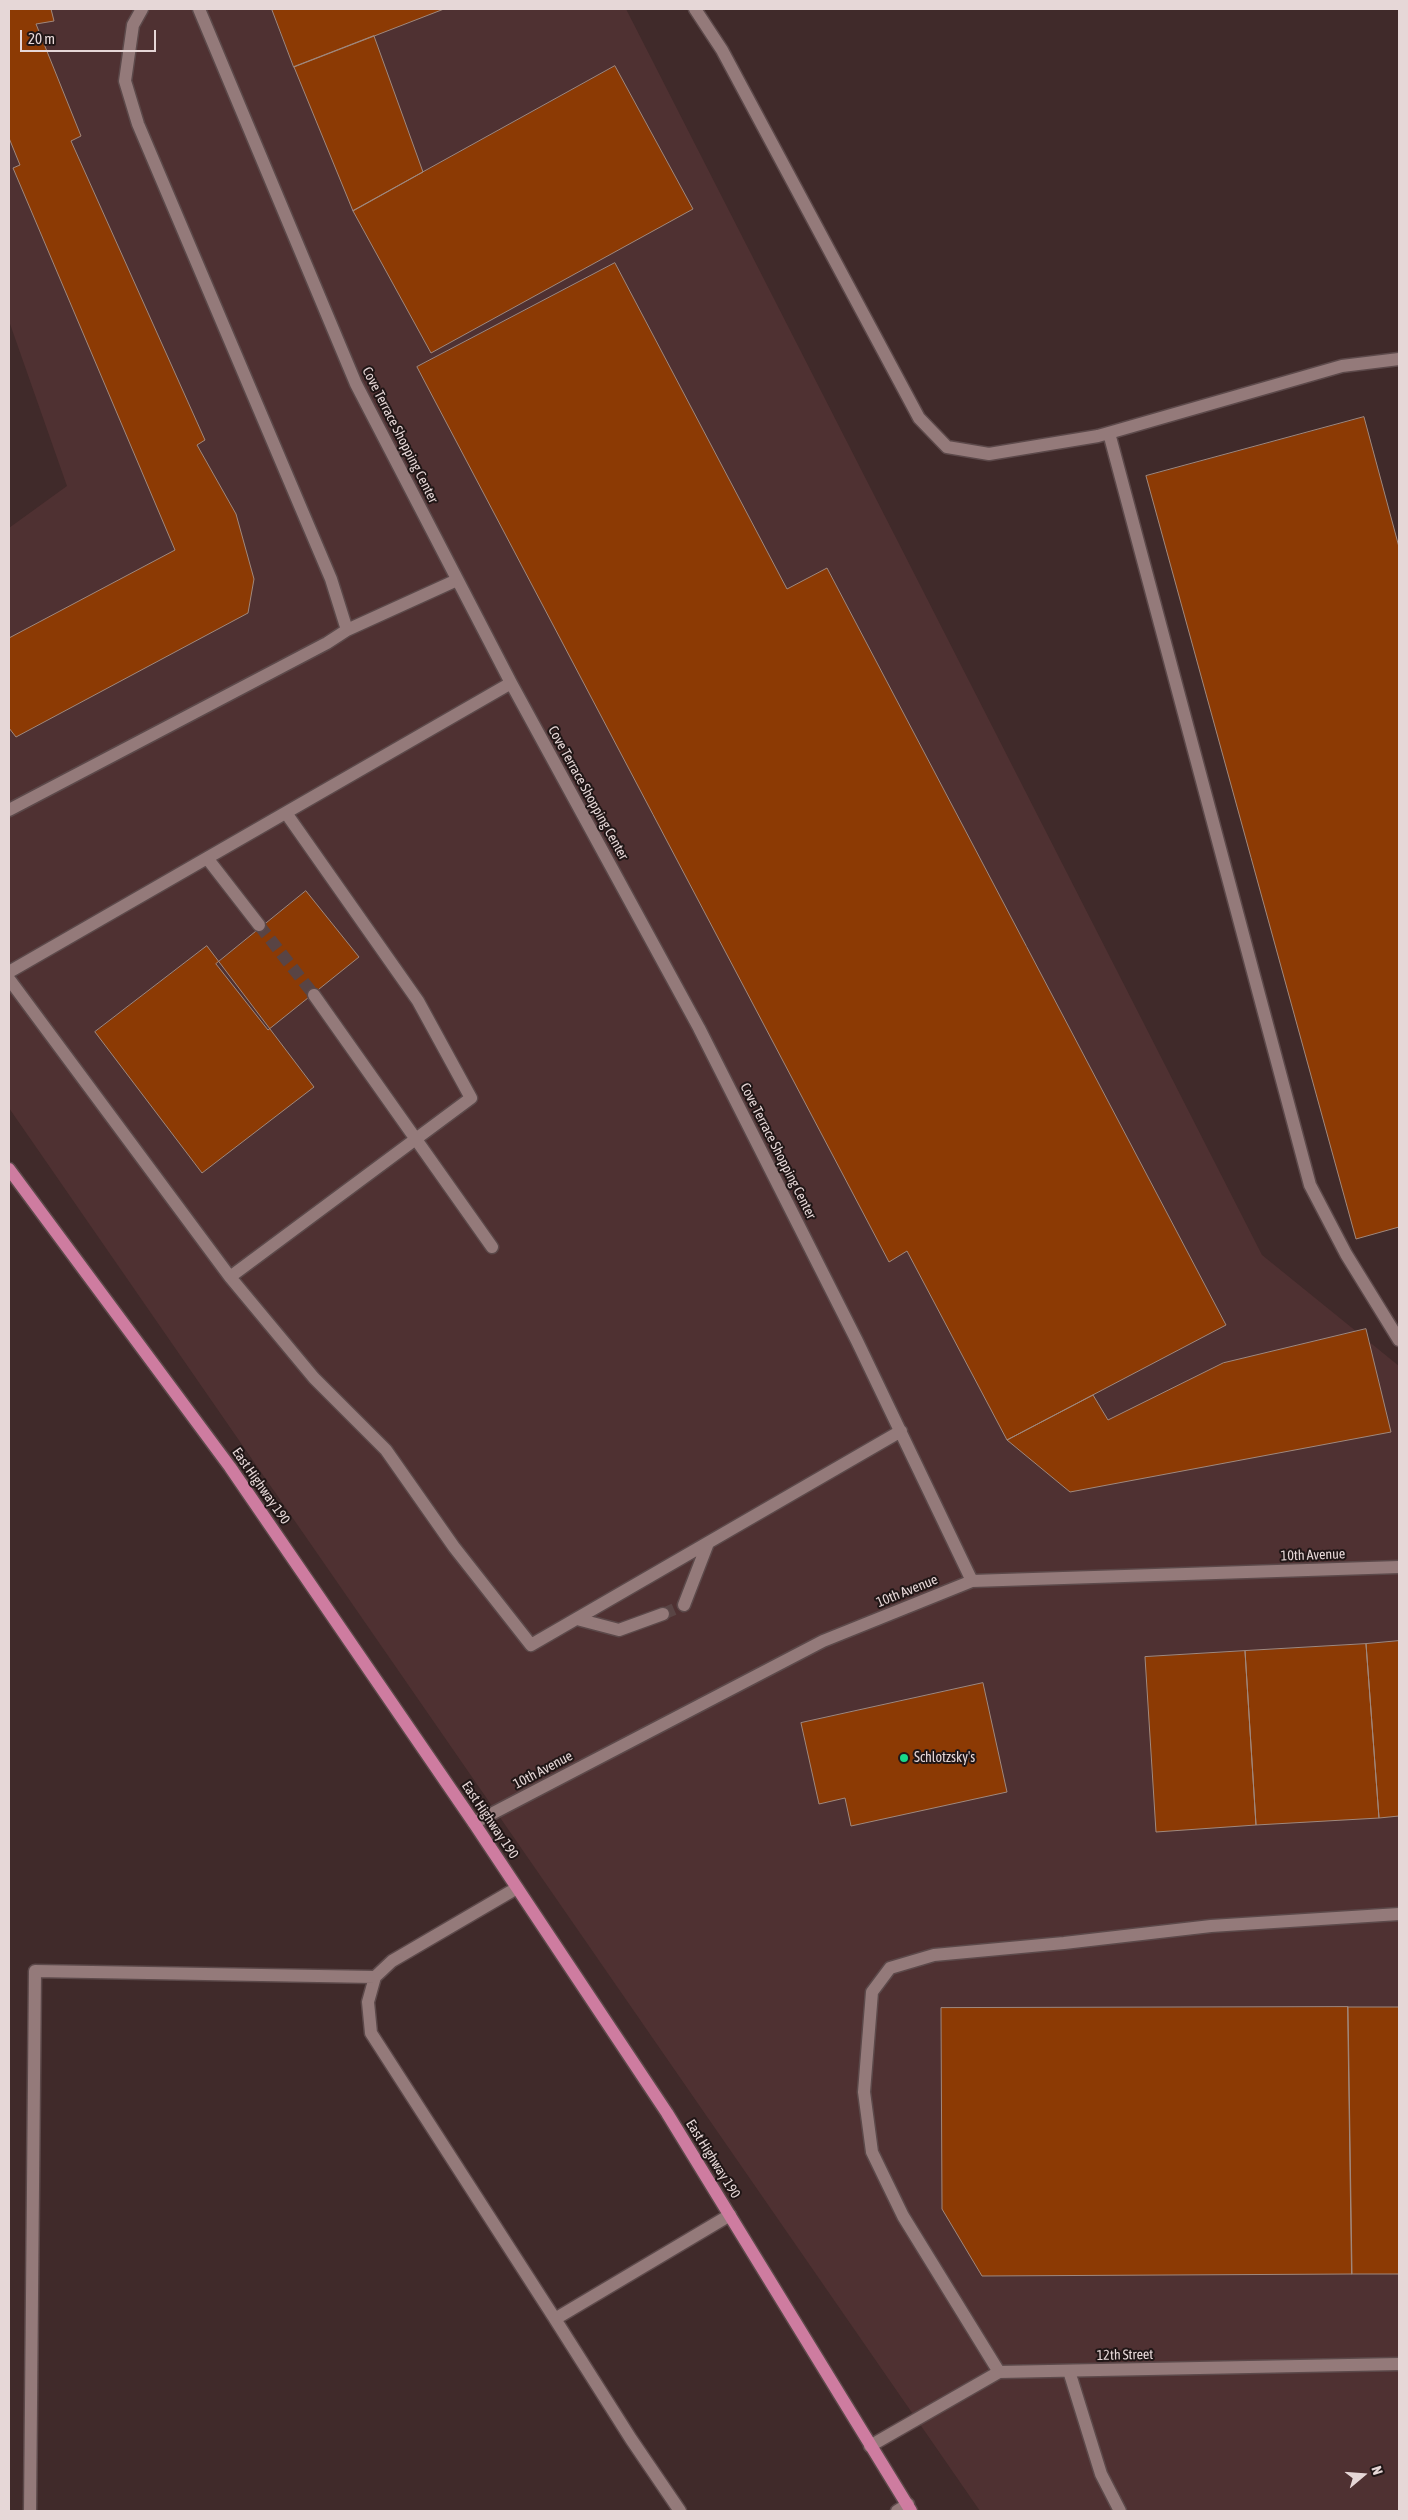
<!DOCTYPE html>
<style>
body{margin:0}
#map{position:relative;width:1408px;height:2520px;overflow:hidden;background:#402a2a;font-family:"Asap Condensed",sans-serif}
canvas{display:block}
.frame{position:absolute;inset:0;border:10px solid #e6d7d7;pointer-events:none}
.north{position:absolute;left:1338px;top:2450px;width:50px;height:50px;-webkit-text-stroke:4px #201616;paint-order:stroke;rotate:72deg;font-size:14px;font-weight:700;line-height:20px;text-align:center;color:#e6d7d7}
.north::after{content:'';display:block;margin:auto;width:18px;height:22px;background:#e6d7d7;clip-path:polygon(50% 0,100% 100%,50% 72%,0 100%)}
.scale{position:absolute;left:20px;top:30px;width:136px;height:22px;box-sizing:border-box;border:2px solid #e6d7d7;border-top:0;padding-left:6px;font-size:15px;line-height:18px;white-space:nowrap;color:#e6d7d7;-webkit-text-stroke:4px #201616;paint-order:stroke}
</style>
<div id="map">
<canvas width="1408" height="2520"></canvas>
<div class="frame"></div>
<div class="north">N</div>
<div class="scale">20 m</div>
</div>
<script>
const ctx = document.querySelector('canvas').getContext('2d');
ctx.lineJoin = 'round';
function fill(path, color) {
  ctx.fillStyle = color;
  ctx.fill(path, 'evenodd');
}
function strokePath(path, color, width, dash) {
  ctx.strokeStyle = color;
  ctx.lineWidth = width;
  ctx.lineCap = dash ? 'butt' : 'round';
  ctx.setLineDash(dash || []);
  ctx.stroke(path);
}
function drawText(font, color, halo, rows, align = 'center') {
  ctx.font = font + ' "Asap Condensed",sans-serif';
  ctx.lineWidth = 4;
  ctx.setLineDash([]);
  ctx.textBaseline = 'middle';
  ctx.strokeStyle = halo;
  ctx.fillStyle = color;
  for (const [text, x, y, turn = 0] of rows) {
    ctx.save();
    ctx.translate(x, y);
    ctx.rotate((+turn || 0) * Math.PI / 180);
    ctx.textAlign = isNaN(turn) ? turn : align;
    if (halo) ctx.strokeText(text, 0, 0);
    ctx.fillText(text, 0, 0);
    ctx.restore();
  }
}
const built = new Path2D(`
 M 9,9 L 626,9 L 1262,1255 L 1399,1366 L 1399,2511 L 980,2511 L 9,1108 L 9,528 L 67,486 L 9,321 Z`);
const building = new Path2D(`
 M 9,9 L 51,9 L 54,21 L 36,24 L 81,136 L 71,141 L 205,440 L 197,445 L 236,514 L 254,579 L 248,613 L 16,737 L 9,728 L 9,638 L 175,550 L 13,168 L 20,165 L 9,138 Z
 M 272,9 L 444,9 L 294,67 Z
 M 374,36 L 423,172 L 353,211 L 294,67 Z
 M 615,66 L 693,209 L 431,353 L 353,211 Z
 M 615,263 L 787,589 L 827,568 L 1226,1325 L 1007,1440 L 907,1251 L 889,1262 L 417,367 Z
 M 1364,417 L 1399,547 L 1399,1227 L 1356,1239 L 1146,476 Z
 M 306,891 L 359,957 L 268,1030 L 216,964 Z
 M 207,946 L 314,1087 L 202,1173 L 95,1032 Z
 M 1366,1329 L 1391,1432 L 1070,1492 L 1007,1440 L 1093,1395 L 1108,1420 L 1223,1363 Z
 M 1399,1641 L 1399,1816 L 1379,1818 L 1366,1644 Z
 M 1366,1644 L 1379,1818 L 1256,1825 L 1245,1651 Z
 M 1245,1651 L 1256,1825 L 1156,1832 L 1145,1657 Z
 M 983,1683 L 1007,1792 L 851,1826 L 845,1798 L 819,1804 L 801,1723 Z
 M 1348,2007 L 1352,2274 L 982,2276 L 942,2209 L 941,2008 Z
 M 1348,2007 L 1399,2007 L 1399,2274 L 1352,2274 Z`);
const minorTunnel = new Path2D(`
 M 259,925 L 314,995
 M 663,1614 L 684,1605`);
const minor = new Path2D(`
 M 199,9 L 356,384 L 511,683 L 699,1028 L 857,1341 L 972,1581
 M 695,9 L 722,50 L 919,418 L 947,447 L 989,454 L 1098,436 L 1342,366 L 1399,359
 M 1109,433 L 1310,1185 L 1346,1254 L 1399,1340
 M 347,630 L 457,580
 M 9,810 L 327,643 L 347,630 L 331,579 L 138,124 L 125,81 L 133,25 L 142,9
 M 207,858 L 259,925
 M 9,972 L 511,683
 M 9,979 L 230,1277 L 314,1378 L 386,1450 L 454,1547 L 531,1645 L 901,1431
 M 314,995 L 492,1247
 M 230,1277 L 471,1098 L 418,1001 L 286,813
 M 684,1605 L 708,1543
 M 577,1619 L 619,1630 L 663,1614
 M 474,1823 L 823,1641 L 972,1581 L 1399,1567
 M 517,1888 L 392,1961 L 375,1977 L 368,2002 L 371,2033 L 555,2319 L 730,2215
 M 555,2319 L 631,2439 L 680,2511
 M 1069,2371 L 1101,2474 L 1120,2511
 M 999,2372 L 903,2216 L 872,2152 L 864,2092 L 872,1992 L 890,1968 L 934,1955 L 1064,1943 L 1211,1926 L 1399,1914
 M 870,2446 L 999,2372 L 1399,2364
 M 30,2511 L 35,1971 L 375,1977
 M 897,2511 L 908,2504`);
const major = new Path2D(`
 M 9,1169 L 230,1467 L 474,1823 L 667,2113 L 911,2511`);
const markers = [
 [904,1758,5,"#19d989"]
];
const streetNames = [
 ["Cove Terrace Shopping Center",400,435,63],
 ["Cove Terrace Shopping Center",588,793,61],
 ["Cove Terrace Shopping Center",778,1151,63],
 ["East Highway 190",261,1486,55],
 ["10th Avenue",1313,1555,-2],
 ["10th Avenue",907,1591,-22],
 ["10th Avenue",543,1770,-28],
 ["East Highway 190",490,1820,56],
 ["East Highway 190",713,2159,58],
 ["12th Street",1125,2355,-1]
];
const poiNames = [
 ["Schlotzsky's",914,1758]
];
fill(built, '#4f3132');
fill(building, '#8c3a04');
strokePath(building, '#a0887d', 1);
strokePath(minorTunnel, '#594444', 12, [12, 6]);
strokePath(minor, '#5c494a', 15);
strokePath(major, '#5c494a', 15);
strokePath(minor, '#947a7a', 12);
strokePath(major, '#ce7ca0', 12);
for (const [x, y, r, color] of markers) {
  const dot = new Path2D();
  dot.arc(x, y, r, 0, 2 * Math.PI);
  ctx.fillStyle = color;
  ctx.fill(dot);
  strokePath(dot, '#201616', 2);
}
drawText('14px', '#e6d7d7', '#201616', streetNames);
drawText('14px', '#e6d7d7', '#201616', poiNames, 'left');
</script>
